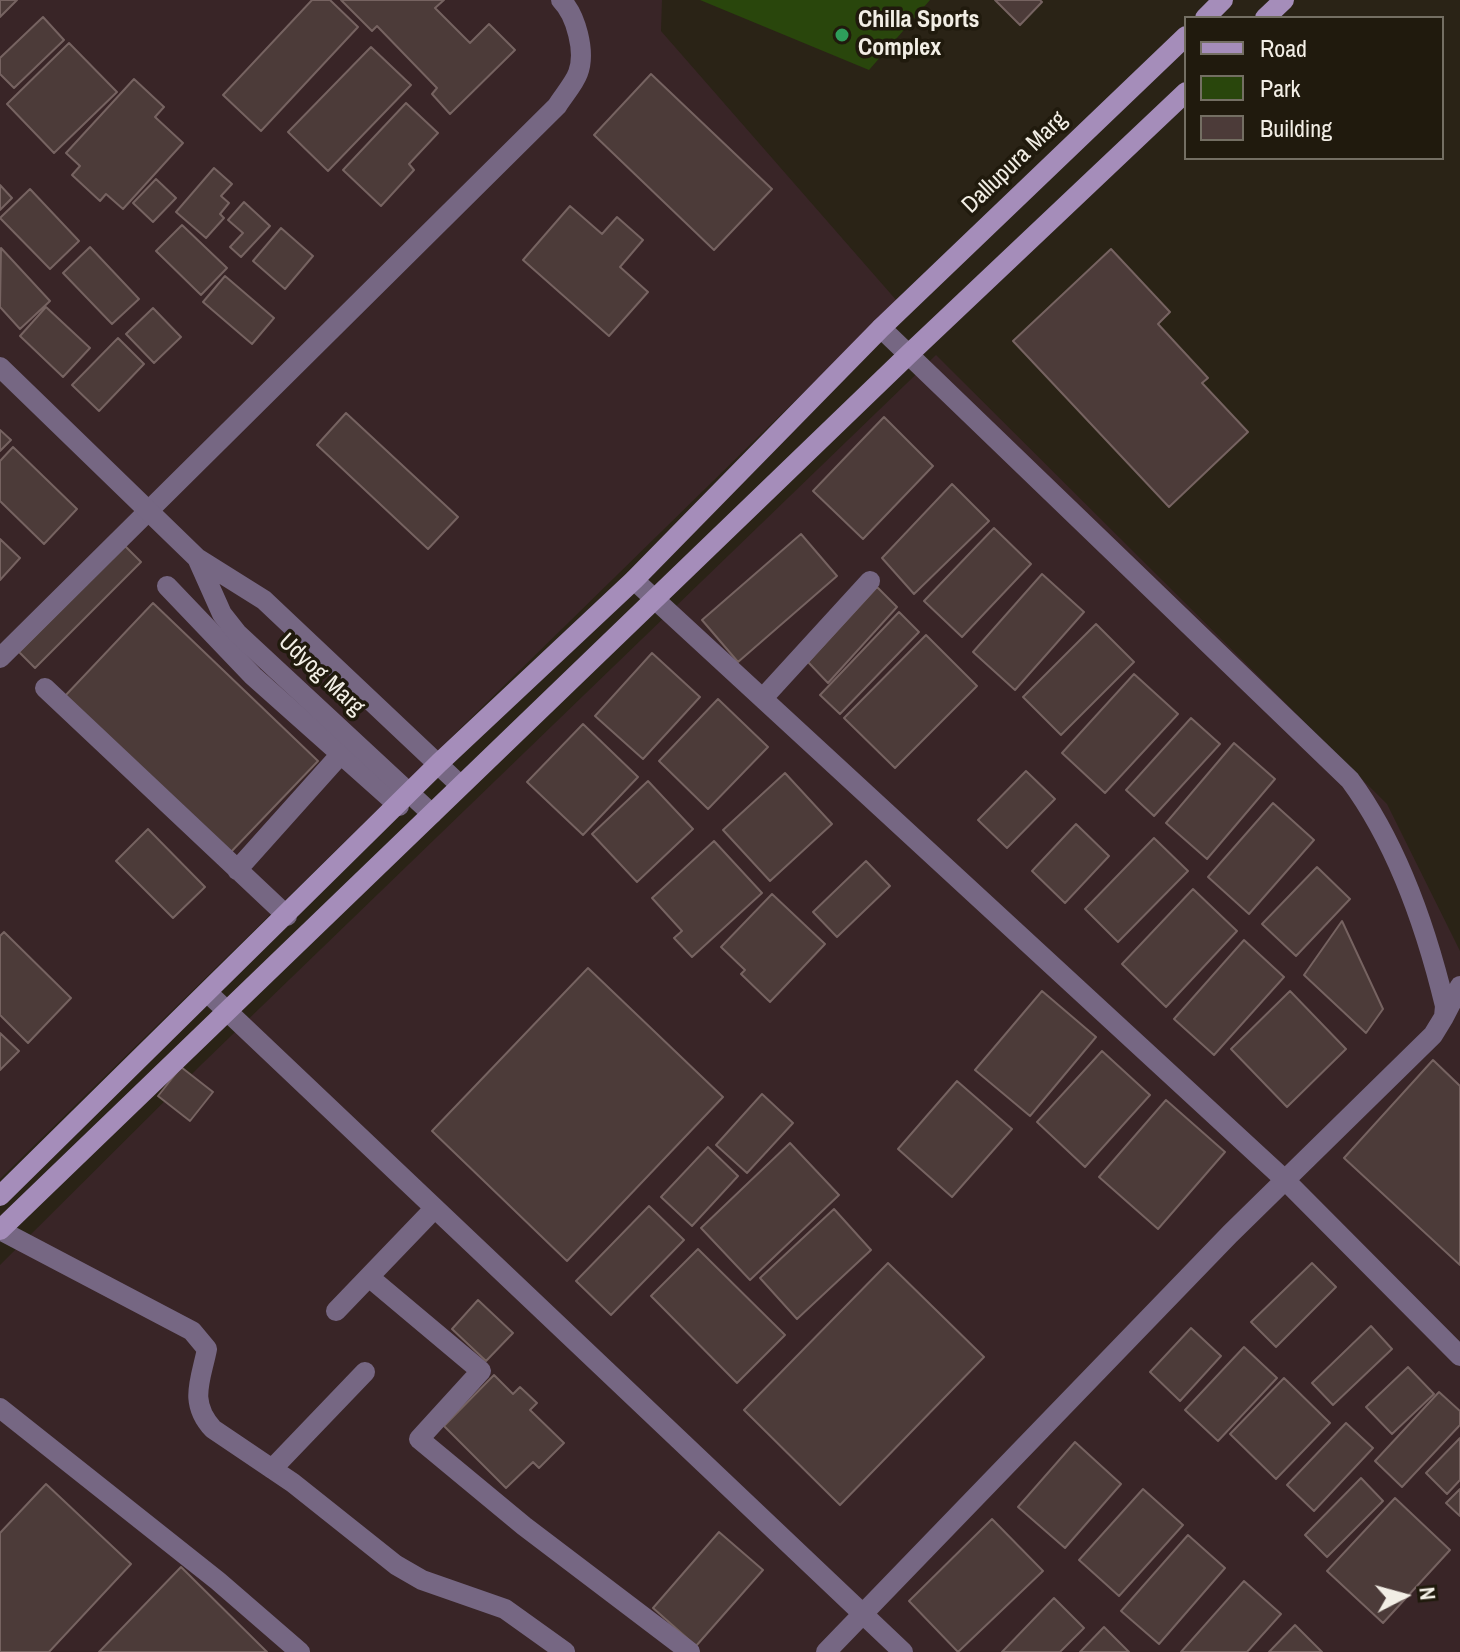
<!DOCTYPE html>
<style>
body{margin:0}
#map{position:relative;width:1460px;height:1652px;overflow:hidden;background:#2a2316;font-family:"Archivo Narrow",sans-serif}
canvas{display:block}
.legend{position:absolute;left:1184px;top:16px;width:260px;height:144px;box-sizing:border-box;background:#201a0d;border:2px solid #746f63;margin:0;padding:10px 14px;list-style:none;font-size:24px;color:#f2eee5}
.legend li{display:flex;align-items:center;gap:16px;height:40px}
.legend b{width:40px;border:2px solid #746f63}
.north{position:absolute;left:1364px;top:1556px;width:80px;height:80px;-webkit-text-stroke:6px #201a0d;paint-order:stroke;rotate:84deg;font-size:22px;font-weight:700;line-height:32px;text-align:center;color:#f2eee5}
.north::after{content:'';display:block;margin:auto;width:28px;height:36px;background:#f2eee5;clip-path:polygon(50% 0,100% 100%,50% 72%,0 100%)}
</style>
<div id="map">
<canvas width="1460" height="1652"></canvas>
<ul class="legend">
<li><b style="height:10px;background:#a58dba"></b>Road</li>
<li><b style="height:22px;background:#29460c"></b>Park</li>
<li><b style="height:22px;background:#4c3b39"></b>Building</li>
</ul>
<div class="north">N</div>
</div>
<script>
const ctx = document.querySelector('canvas').getContext('2d');
ctx.lineJoin = 'round';
function fill(path, color) {
  ctx.fillStyle = color;
  ctx.fill(path, 'evenodd');
}
function strokePath(path, color, width, dash) {
  ctx.strokeStyle = color;
  ctx.lineWidth = width;
  ctx.lineCap = dash ? 'butt' : 'round';
  ctx.setLineDash(dash || []);
  ctx.stroke(path);
}
function drawText(font, color, halo, rows, align = 'center') {
  ctx.font = font + ' "Archivo Narrow",sans-serif';
  ctx.lineWidth = 7;
  ctx.setLineDash([]);
  ctx.textBaseline = 'middle';
  ctx.strokeStyle = halo;
  ctx.fillStyle = color;
  for (const [text, x, y, turn = 0] of rows) {
    ctx.save();
    ctx.translate(x, y);
    ctx.rotate((+turn || 0) * Math.PI / 180);
    ctx.textAlign = isNaN(turn) ? turn : align;
    if (halo) ctx.strokeText(text, 0, 0);
    ctx.fillText(text, 0, 0);
    ctx.restore();
  }
}
const industrial = new Path2D(`
 M 0,0 L 662,0 L 661,31 L 897,301 L 0,1179 Z
 M 936,355 L 1387,804 L 1460,951 L 1460,1652 L 0,1652 L 0,1265 L 203,1063 Z`);
const green = new Path2D(`
 M 700,0 L 930,0 L 869,70 Z`);
const building = new Path2D(`
 M 0,0 L 17,0 L 0,17 Z
 M 312,0 L 330,0 L 358,27 L 261,131 L 223,95 Z
 M 341,0 L 444,0 L 435,8 L 470,43 L 489,24 L 515,50 L 450,114 L 432,94 L 437,88 L 377,26 L 372,31 Z
 M 995,0 L 1040,0 L 1042,2 L 1020,25 Z
 M 43,17 L 64,40 L 14,88 L 0,74 L 0,58 Z
 M 69,43 L 117,92 L 54,153 L 7,104 Z
 M 371,47 L 411,85 L 328,171 L 288,132 Z
 M 651,74 L 772,189 L 714,250 L 594,135 Z
 M 134,79 L 164,107 L 155,117 L 183,143 L 123,209 L 106,194 L 100,201 L 72,175 L 80,166 L 66,153 Z
 M 406,103 L 438,133 L 409,164 L 414,170 L 381,206 L 343,170 Z
 M 214,168 L 232,184 L 221,196 L 229,203 L 220,214 L 224,218 L 206,238 L 176,212 Z
 M 156,179 L 176,198 L 153,222 L 133,203 Z
 M 0,185 L 12,198 L 0,210 Z
 M 30,189 L 79,241 L 50,269 L 0,218 Z
 M 244,202 L 270,226 L 241,257 L 230,247 L 243,233 L 228,220 Z
 M 570,206 L 602,234 L 617,217 L 643,240 L 620,267 L 648,292 L 609,336 L 523,260 Z
 M 182,225 L 227,268 L 201,295 L 156,251 Z
 M 281,228 L 313,256 L 285,289 L 253,261 Z
 M 90,247 L 139,299 L 112,324 L 63,273 Z
 M 1,248 L 50,301 L 20,329 L 0,307 Z
 M 1111,249 L 1170,312 L 1158,324 L 1208,378 L 1202,383 L 1248,432 L 1169,507 L 1013,341 Z
 M 225,276 L 274,318 L 252,344 L 203,302 Z
 M 46,307 L 90,348 L 63,377 L 20,336 Z
 M 153,308 L 181,337 L 154,363 L 126,334 Z
 M 118,338 L 144,364 L 99,411 L 72,385 Z
 M 346,413 L 458,517 L 428,549 L 317,445 Z
 M 884,417 L 933,466 L 863,539 L 813,491 Z
 M 0,430 L 11,440 L 0,451 Z
 M 13,447 L 77,509 L 44,544 L 0,501 L 0,461 Z
 M 952,484 L 989,521 L 914,594 L 882,558 Z
 M 994,528 L 1031,564 L 962,637 L 924,601 Z
 M 801,534 L 837,576 L 738,662 L 702,620 Z
 M 0,539 L 20,558 L 0,580 Z
 M 125,546 L 141,562 L 35,668 L 19,652 Z
 M 1042,574 L 1084,612 L 1015,690 L 973,652 Z
 M 877,587 L 897,607 L 828,683 L 808,662 Z
 M 153,603 L 318,761 L 229,854 L 64,697 Z
 M 899,612 L 919,632 L 840,714 L 820,695 Z
 M 1096,624 L 1134,662 L 1061,735 L 1023,697 Z
 M 926,635 L 977,686 L 895,768 L 844,718 Z
 M 652,653 L 700,697 L 643,759 L 595,716 Z
 M 1134,674 L 1178,714 L 1105,793 L 1062,753 Z
 M 718,699 L 768,747 L 708,809 L 659,761 Z
 M 1191,718 L 1220,744 L 1154,816 L 1126,790 Z
 M 583,724 L 638,777 L 583,835 L 527,782 Z
 M 1234,743 L 1275,779 L 1207,859 L 1166,823 Z
 M 1026,771 L 1055,799 L 1007,848 L 978,820 Z
 M 785,773 L 832,824 L 770,881 L 723,830 Z
 M 648,781 L 693,829 L 637,882 L 592,834 Z
 M 1273,803 L 1314,840 L 1249,914 L 1208,877 Z
 M 1076,824 L 1109,856 L 1065,903 L 1032,871 Z
 M 148,829 L 205,887 L 173,918 L 116,861 Z
 M 1154,838 L 1188,871 L 1118,942 L 1085,909 Z
 M 714,841 L 762,893 L 692,957 L 674,938 L 682,931 L 652,898 Z
 M 866,861 L 890,886 L 837,937 L 813,912 Z
 M 1317,867 L 1350,899 L 1296,956 L 1262,924 Z
 M 1193,889 L 1237,931 L 1166,1007 L 1122,964 Z
 M 772,894 L 825,944 L 770,1002 L 741,974 L 745,970 L 721,947 Z
 M 1342,921 L 1383,1009 L 1366,1033 L 1304,975 Z
 M 4,932 L 71,998 L 28,1043 L 0,1015 L 0,936 Z
 M 1244,940 L 1284,977 L 1214,1055 L 1174,1019 Z
 M 588,968 L 723,1097 L 567,1261 L 432,1131 Z
 M 1042,991 L 1096,1037 L 1030,1116 L 975,1070 Z
 M 1290,991 L 1346,1049 L 1287,1107 L 1231,1049 Z
 M 0,1033 L 19,1051 L 0,1070 Z
 M 1102,1051 L 1150,1095 L 1085,1167 L 1037,1122 Z
 M 1433,1060 L 1460,1086 L 1460,1265 L 1344,1158 Z
 M 181,1067 L 213,1092 L 190,1121 L 158,1096 Z
 M 957,1081 L 1012,1129 L 952,1197 L 898,1149 Z
 M 762,1094 L 793,1123 L 747,1173 L 716,1145 Z
 M 1166,1100 L 1225,1152 L 1158,1229 L 1099,1177 Z
 M 790,1143 L 839,1195 L 750,1280 L 701,1228 Z
 M 708,1147 L 738,1176 L 692,1226 L 661,1197 Z
 M 649,1206 L 684,1240 L 611,1315 L 576,1281 Z
 M 834,1209 L 871,1250 L 797,1319 L 760,1278 Z
 M 698,1249 L 785,1335 L 737,1383 L 651,1296 Z
 M 888,1263 L 984,1357 L 840,1505 L 744,1410 Z
 M 1312,1263 L 1336,1287 L 1276,1347 L 1251,1322 Z
 M 478,1300 L 513,1333 L 486,1361 L 452,1329 Z
 M 1371,1326 L 1392,1349 L 1333,1405 L 1312,1383 Z
 M 1191,1328 L 1221,1356 L 1180,1401 L 1150,1372 Z
 M 1244,1347 L 1277,1378 L 1218,1441 L 1185,1410 Z
 M 1408,1367 L 1434,1394 L 1392,1434 L 1366,1407 Z
 M 494,1375 L 513,1394 L 520,1387 L 537,1403 L 530,1410 L 564,1443 L 539,1468 L 533,1462 L 506,1488 L 444,1426 Z
 M 1284,1378 L 1330,1423 L 1276,1479 L 1230,1434 Z
 M 1439,1392 L 1460,1411 L 1460,1425 L 1402,1487 L 1375,1461 Z
 M 1346,1423 L 1373,1448 L 1314,1511 L 1287,1485 Z
 M 1460,1438 L 1460,1480 L 1447,1494 L 1426,1473 Z
 M 1075,1442 L 1121,1484 L 1065,1548 L 1018,1507 Z
 M 1361,1478 L 1383,1501 L 1327,1557 L 1305,1535 Z
 M 46,1484 L 131,1564 L 49,1652 L 0,1652 L 0,1533 Z
 M 1143,1489 L 1183,1525 L 1119,1596 L 1079,1560 Z
 M 1460,1489 L 1460,1516 L 1446,1503 Z
 M 1395,1498 L 1450,1550 L 1383,1623 L 1327,1571 Z
 M 992,1519 L 1043,1571 L 958,1652 L 909,1601 Z
 M 719,1532 L 763,1570 L 696,1646 L 653,1608 Z
 M 1188,1535 L 1225,1568 L 1159,1644 L 1121,1611 Z
 M 181,1567 L 267,1652 L 99,1652 Z
 M 1244,1581 L 1281,1614 L 1247,1652 L 1181,1652 Z
 M 1054,1598 L 1084,1628 L 1060,1652 L 1002,1652 Z
 M 1295,1625 L 1322,1652 L 1269,1652 Z
 M 1104,1627 L 1129,1652 L 1080,1652 Z`);
const minor = new Path2D(`
 M 634,580 L 1285,1180 L 1460,1356
 M 167,586 L 253,676 L 399,806
 M 0,658 L 557,106 C 563,96 574,84 578,73 C 586,52 576,15 561,0
 M 45,688 L 287,916
 M 763,698 L 870,581
 M 237,870 L 340,755
 M 208,993 L 903,1652
 M 1444,1017 L 1460,986
 M 0,1230 L 192,1331 L 207,1349 C 201,1380 188,1402 213,1429 L 293,1483 L 396,1565 L 422,1580 L 505,1609 L 565,1652
 M 369,1277 L 481,1371 L 419,1439 L 524,1526 L 690,1652
 M 336,1311 L 434,1209
 M 0,1408 L 218,1581 L 300,1652
 M 272,1469 L 365,1372
 M 826,1652 L 1230,1234 L 1433,1035 L 1444,1017 L 1445,1006 C 1426,927 1398,845 1350,780 L 881,328`);
const tertiary = new Path2D(`
 M 0,367 L 197,558 L 264,600 L 460,785
 M 197,558 L 222,614 L 237,633 L 432,814`);
const secondary = new Path2D(`
 M 1205,18 L 1223,0
 M 1265,18 L 1284,0
 M 0,1196 L 439,763 L 634,580 L 881,328 L 1186,36
 M 0,1230 L 908,355 L 1186,92`);
const markers = [
 [842,35,8,"#2e9e5b"]
];
const poiNames = [
 ["Chilla Sports",858,21],
 ["Complex",858,49]
];
const streetNames = [
 ["Dallupura Marg",1015,163,-44],
 ["Udyog Marg",321,675,43]
];
fill(industrial, '#392527');
fill(green, '#29460c');
fill(building, '#4c3b39');
strokePath(building, '#766361', 2);
strokePath(minor, '#766783', 20);
strokePath(tertiary, '#766783', 20);
strokePath(secondary, '#a58dba', 20);
for (const [x, y, r, color] of markers) {
  const dot = new Path2D();
  dot.arc(x, y, r, 0, 2 * Math.PI);
  ctx.fillStyle = color;
  ctx.fill(dot);
  strokePath(dot, '#201a0d', 3);
}
drawText('bold 24px', '#f2eee5', '#201a0d', poiNames, 'left');
drawText('24px', '#f2eee5', '#201a0d', streetNames);
</script>
